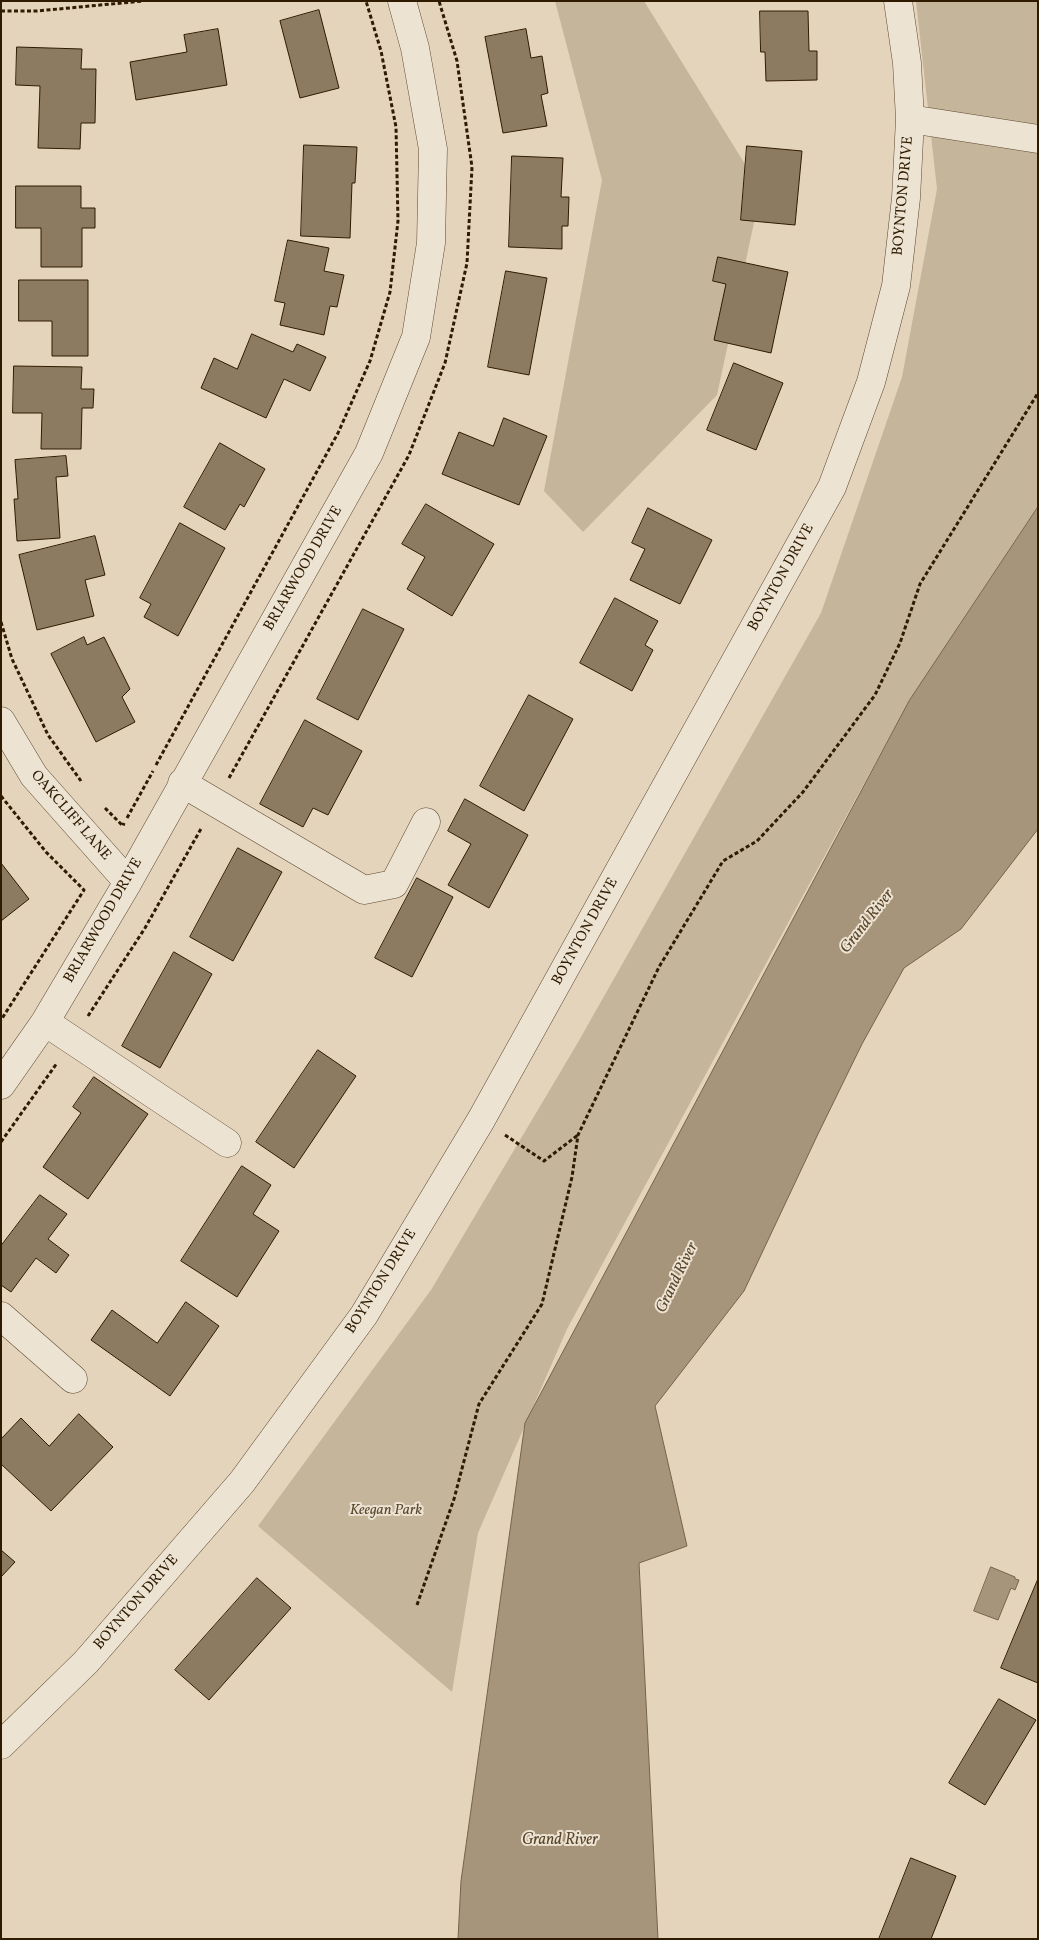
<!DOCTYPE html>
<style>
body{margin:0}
#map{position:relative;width:1039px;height:1940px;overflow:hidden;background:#e4d4bb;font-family:Vollkorn,serif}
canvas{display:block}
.frame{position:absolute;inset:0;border:2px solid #2e1b00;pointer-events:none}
</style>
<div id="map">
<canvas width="1039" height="1940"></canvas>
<div class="frame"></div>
</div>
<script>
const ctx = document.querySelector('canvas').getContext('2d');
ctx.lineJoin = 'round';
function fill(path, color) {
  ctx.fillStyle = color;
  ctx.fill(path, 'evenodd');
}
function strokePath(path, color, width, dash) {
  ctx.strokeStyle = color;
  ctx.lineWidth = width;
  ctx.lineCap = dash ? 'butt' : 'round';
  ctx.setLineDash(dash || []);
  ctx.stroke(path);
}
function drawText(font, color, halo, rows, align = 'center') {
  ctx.font = font + ' Vollkorn,serif';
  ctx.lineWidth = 4;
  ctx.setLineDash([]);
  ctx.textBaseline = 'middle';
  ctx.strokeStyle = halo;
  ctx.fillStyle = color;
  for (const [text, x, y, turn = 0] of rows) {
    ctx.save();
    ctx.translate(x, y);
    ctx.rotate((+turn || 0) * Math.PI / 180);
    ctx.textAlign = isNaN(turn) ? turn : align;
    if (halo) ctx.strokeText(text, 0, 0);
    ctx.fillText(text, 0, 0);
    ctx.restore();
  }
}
const green = new Path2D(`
 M 555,1 L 644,1 L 761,190 L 717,395 L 583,532 L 544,491 L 602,180 Z
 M 916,1 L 1038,1 L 1038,507 L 909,701 L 567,1329 L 478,1533 L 452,1692 L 258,1526 L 431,1290 L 577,1044 L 821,613 L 902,377 L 937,189 Z`);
const water = new Path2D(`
 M 1038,507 L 1038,829 L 961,929 L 904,968 L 862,1044 L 818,1134 L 744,1291 L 655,1406 L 687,1546 L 639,1563 L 658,1939 L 458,1939 L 461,1881 L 525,1423 L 909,701 Z
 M 991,1567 L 1015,1577 L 1015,1579 L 1019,1580 L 1015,1590 L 1011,1588 L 998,1620 L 974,1611 Z`);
const building = new Path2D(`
 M 319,10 L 339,88 L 300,98 L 280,21 Z
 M 760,11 L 808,11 L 809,51 L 817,51 L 817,80 L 766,81 L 765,52 L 761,52 Z
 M 218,29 L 227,85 L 136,100 L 130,62 L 187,52 L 184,35 Z
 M 526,29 L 531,58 L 542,56 L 548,93 L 541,95 L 547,126 L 503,133 L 485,37 Z
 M 17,47 L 82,49 L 81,69 L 96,69 L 95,123 L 81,123 L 80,149 L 38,148 L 40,86 L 16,85 Z
 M 304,145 L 357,147 L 355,183 L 352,183 L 350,238 L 301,236 Z
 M 747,146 L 802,151 L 795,225 L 741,220 Z
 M 512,156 L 563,158 L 561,197 L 569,197 L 568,226 L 562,226 L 562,249 L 509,247 Z
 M 16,186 L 81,186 L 81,208 L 95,208 L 95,228 L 82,228 L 82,267 L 41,267 L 41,228 L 16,228 Z
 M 288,240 L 329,248 L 324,271 L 344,275 L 337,307 L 330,306 L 324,335 L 280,325 L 285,303 L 275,301 Z
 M 718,257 L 788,272 L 771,353 L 714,340 L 726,284 L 713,281 Z
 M 506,271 L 547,278 L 529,375 L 488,367 Z
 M 19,280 L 88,280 L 88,356 L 52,356 L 52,321 L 19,321 Z
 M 252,334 L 293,352 L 297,344 L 326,357 L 310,391 L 284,379 L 266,418 L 201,388 L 214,358 L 237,369 Z
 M 734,363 L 783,383 L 756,450 L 707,430 Z
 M 14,366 L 82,367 L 81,389 L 94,389 L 93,408 L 82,408 L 81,449 L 41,449 L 42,413 L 13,413 Z
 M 504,418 L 547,436 L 519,505 L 442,474 L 459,432 L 493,446 Z
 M 220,443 L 265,469 L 244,507 L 240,504 L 225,530 L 184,507 Z
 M 66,456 L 68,476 L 56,477 L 60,538 L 17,541 L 14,499 L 18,499 L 15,460 Z
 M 426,504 L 494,544 L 452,616 L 407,589 L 425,557 L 402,544 Z
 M 648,508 L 712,540 L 680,604 L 630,580 L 645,549 L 632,543 Z
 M 180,523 L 225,548 L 178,636 L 144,617 L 151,604 L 140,598 Z
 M 95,536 L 105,575 L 85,580 L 94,616 L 37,630 L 19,555 Z
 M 615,598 L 658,621 L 645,645 L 653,650 L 632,691 L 580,663 Z
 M 363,609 L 404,629 L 358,720 L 317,699 Z
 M 84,637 L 87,645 L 104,637 L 130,689 L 122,697 L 135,722 L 96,742 L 51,654 Z
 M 529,695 L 573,719 L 524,811 L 480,786 Z
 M 305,720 L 362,751 L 328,815 L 313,808 L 303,827 L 260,804 Z
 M 465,799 L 528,835 L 489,908 L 448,885 L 471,844 L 448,831 Z
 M 238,848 L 282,872 L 233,961 L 190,937 Z
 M 1,863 L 29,899 L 1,921 Z
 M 417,878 L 453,897 L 412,977 L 375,958 Z
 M 174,952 L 212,974 L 160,1068 L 122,1046 Z
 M 318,1050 L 356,1076 L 294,1168 L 256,1142 Z
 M 94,1077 L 148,1114 L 88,1199 L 43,1167 L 81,1113 L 73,1107 Z
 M 242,1166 L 271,1185 L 253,1214 L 279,1231 L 237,1297 L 181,1261 Z
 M 40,1195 L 67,1214 L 48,1239 L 69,1255 L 56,1273 L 36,1258 L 11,1292 L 1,1285 L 1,1246 Z
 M 186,1302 L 219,1326 L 170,1396 L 91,1340 L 112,1310 L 157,1343 Z
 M 79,1414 L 113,1447 L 51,1511 L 1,1464 L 1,1439 L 21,1418 L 49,1446 Z
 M 1,1550 L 15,1562 L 1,1577 Z
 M 257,1578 L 291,1608 L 209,1700 L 175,1670 Z
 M 1038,1579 L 1038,1683 L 1001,1668 Z
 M 999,1699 L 1036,1720 L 985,1805 L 949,1783 Z
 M 911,1858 L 956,1876 L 931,1939 L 879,1939 Z`);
const path = new Path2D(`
 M 1,11 L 37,11 L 143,1
 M 1,622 L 12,659 L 48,735 L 81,781
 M 156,765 L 338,433 L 370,361 L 390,292 L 398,221 L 396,127 L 381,51 L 366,1
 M 229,778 L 409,455 L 445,363 L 467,263 L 472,167 L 457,61 L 439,1
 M 1,796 L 46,852 L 84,890 L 1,1020
 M 105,808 L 123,826 L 124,823
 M 127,818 L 153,771
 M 88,1016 L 145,928 L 202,827
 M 505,1135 L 544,1161 L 578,1135
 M 1,1142 L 57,1063
 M 417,1605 L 454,1499 L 479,1404 L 542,1304 L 572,1177 L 578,1135 L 659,967 L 723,861 L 757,841 L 803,792 L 875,695 L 900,643 L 920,584 L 1038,393`);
const minor = new Path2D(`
 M 910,119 L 1038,139
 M 1,721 L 34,776 L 128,882
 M 182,783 L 364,890 L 394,884 L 426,822
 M 45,1022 L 227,1143
 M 1,1085 L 45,1022 L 128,882 L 369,453 L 416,337 L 431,243 L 433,149 L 415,48 L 402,1
 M 1,1316 L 73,1379
 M 1,1745 L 86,1662 L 242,1482 L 364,1315 L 481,1120 L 832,487 L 871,382 L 896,286 L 906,198 L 910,119 L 907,63 L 898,1`);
const streetNames = [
 ["BOYNTON DRIVE",904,196,-85],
 ["BRIARWOOD DRIVE",304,569,-60],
 ["BOYNTON DRIVE",782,578,-61],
 ["OAKCLIFF LANE",70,816,49],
 ["BRIARWOOD DRIVE",104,921,-60],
 ["BOYNTON DRIVE",586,932,-61],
 ["BOYNTON DRIVE",382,1282,-58],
 ["BOYNTON DRIVE",137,1603,-49]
];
const parkNames = [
 ["Keegan Park",386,1511]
];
const waterNames = [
 ["Grand River",868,922,-52],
 ["Grand River",678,1278,-64],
 ["Grand River",560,1841]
];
fill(green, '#c5b59b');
fill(water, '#a6957b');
strokePath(water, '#76644a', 1);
fill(building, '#8d7b61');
strokePath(building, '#2e1b00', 1);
strokePath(minor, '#5c492f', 29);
strokePath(path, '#2e1b00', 3, [4, 2.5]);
strokePath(minor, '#ede3d3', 28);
drawText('15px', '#2e1b00', '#ede3d3', streetNames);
drawText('italic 15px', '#5b492e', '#ede3d3', parkNames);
drawText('italic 16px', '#58462b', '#ede3d3', waterNames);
</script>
